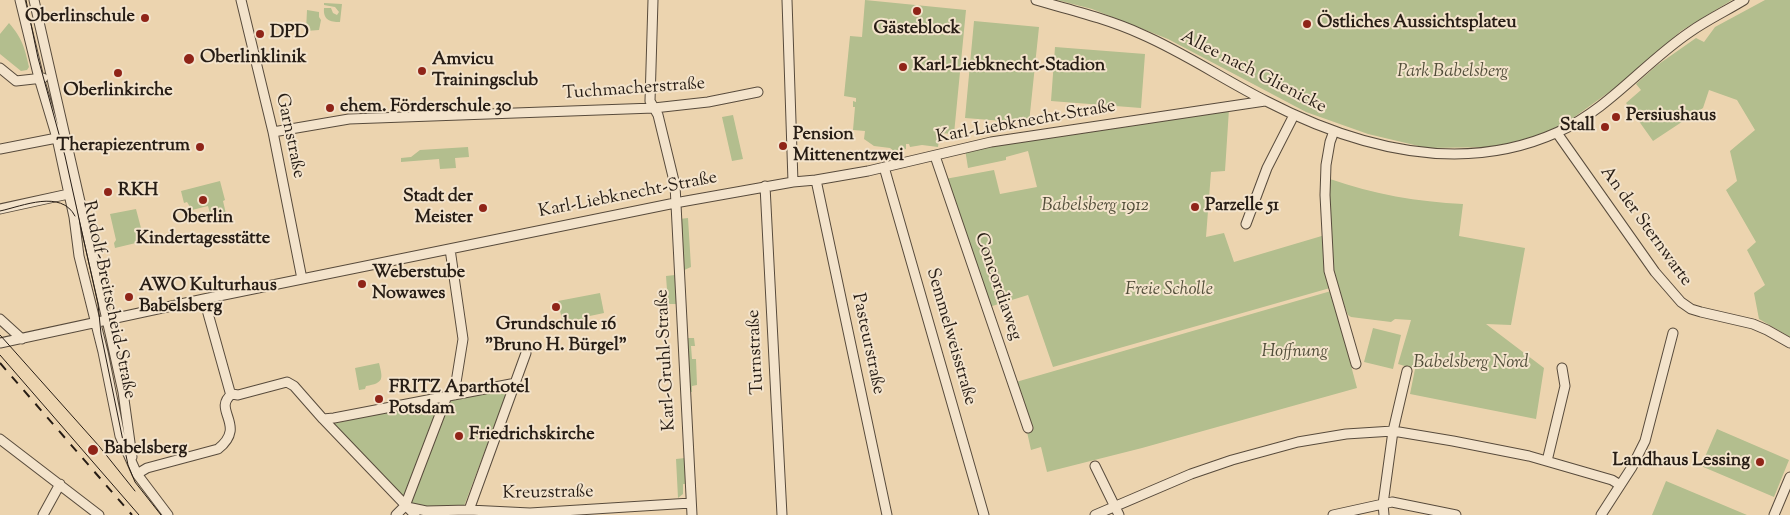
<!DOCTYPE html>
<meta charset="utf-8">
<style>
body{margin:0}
canvas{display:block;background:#ecd4af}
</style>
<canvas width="1790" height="515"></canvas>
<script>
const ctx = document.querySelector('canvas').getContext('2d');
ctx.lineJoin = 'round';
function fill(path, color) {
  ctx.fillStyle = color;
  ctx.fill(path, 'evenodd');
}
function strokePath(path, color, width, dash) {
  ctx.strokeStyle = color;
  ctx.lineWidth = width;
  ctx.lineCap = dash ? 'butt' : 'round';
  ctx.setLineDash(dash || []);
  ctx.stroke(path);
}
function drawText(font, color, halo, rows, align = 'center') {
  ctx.font = font + ' "Sorts Mill Goudy",serif';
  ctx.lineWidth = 4;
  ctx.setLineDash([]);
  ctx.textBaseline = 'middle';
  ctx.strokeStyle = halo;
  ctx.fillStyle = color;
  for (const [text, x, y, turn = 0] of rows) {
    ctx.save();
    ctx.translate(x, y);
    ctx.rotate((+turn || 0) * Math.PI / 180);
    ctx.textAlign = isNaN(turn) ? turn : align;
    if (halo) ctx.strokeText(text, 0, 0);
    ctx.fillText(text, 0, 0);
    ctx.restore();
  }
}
const green = new Path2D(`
 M 865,0 L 966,10 L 954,134 L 940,133 L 938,147 L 922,145 L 910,147 L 909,144 L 906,144 L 906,149 L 894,151 L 890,148 L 874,146 L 864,139 L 865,131 L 853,130 L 855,107 L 853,107 L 853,101 L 856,102 L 856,98 L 844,96 L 850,36 L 862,37 Z
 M 1057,0 L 1732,0 L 1681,31 L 1616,87 L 1562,126 L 1519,142 L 1492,147 L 1427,148 L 1368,134 L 1306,112 L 1168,39 L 1092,9 Z
 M 1765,0 L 1790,0 L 1790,337 L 1759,319 L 1754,293 L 1765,285 L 1747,250 L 1756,242 L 1726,190 L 1737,181 L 1730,151 L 1755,130 L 1737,100 L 1709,90 L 1703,108 L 1653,141 L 1626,103 L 1641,90 L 1636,84 L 1656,66 L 1696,38 L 1704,42 L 1715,27 Z
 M 324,3 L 342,4 L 340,22 C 330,22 323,20 324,8 L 331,8 L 333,13 L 337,15 L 339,12 L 335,7 L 324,5 Z
 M 307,10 L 319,12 L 319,17 L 321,20 L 319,30 L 306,31 Z
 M 974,21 L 1039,27 L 1029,123 L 965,118 Z
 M 9,23 C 22,38 25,48 29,67 L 27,70 L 21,71 L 0,54 L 0,34 Z
 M 1055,47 L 1145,54 L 1141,108 L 1051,101 Z
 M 1229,109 L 1225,171 L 1211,172 L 1206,237 L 1224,233 L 1234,262 L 1325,235 L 1330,288 L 1053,367 L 1028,295 L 989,307 L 945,179 L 994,170 L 1000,194 L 1037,187 L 1028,151 L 1006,157 L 1006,160 L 968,168 L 965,149 Z
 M 733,115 L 743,159 L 732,161 L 722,117 Z
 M 468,147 L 469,157 L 455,158 L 456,168 L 440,169 L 439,159 L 401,162 L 401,158 L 411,157 L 420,150 Z
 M 1330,179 C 1373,194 1418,202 1463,204 L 1459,236 L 1525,248 L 1511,325 L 1486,324 L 1544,368 L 1536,419 L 1410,394 L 1415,369 L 1398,364 L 1411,320 L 1395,319 L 1391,322 L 1351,317 L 1348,315 L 1346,310 L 1333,275 L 1329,206 Z
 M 220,181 L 225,200 L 223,201 L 227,218 L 212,221 L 208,206 L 192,210 L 187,202 L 184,203 L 181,191 Z
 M 136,209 L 141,228 L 137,229 L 140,242 L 115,248 L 114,243 L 116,240 L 110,214 Z
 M 688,218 L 691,267 L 682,271 L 679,219 Z
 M 675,275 L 677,304 L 668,304 L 666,276 Z
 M 1331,291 L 1357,388 L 1142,448 L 1047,472 L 1041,447 L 1031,450 L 1016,382 Z
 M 600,293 L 604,313 L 585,317 L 585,320 L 563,325 L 558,301 Z
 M 1373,328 L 1401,335 L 1393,369 L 1364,362 Z
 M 686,338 L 694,338 L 695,346 L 691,346 L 692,359 L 696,359 L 697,385 L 692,386 L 692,392 L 689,392 Z
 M 379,363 C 383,379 384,383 366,386 L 365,389 L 359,390 L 355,368 Z
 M 498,388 L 504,390 L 506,395 L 464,506 L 408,507 L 332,424 Z
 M 1717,429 L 1789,460 L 1774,497 L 1701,466 Z
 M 685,458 L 687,484 L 683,484 L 683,494 L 678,498 L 676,459 Z
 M 1666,481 L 1747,515 L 1652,515 Z`);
const minor = new Path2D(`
 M 20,0 L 39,78 L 57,138 L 74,217 L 79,256 L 103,352 L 120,436 L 137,474 L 168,515
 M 34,0 L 110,333 L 123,392 L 132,457
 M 241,0 L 273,132 L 302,279
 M 653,0 L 650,101 L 658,115 L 675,185 L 692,515
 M 787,0 L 793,182
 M 1036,0 C 1071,10 1108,19 1141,34 C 1185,53 1224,80 1266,101 C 1357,148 1461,176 1558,132 C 1609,109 1644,63 1690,32 C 1707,20 1726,11 1744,0
 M 0,68 L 16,81 L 43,78
 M 1334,131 L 1330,142 L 1326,165 L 1325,195 L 1329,271 L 1356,364
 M 273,132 L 349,119 L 654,108 L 708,102 L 758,92
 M 1557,133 L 1655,272 L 1681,302 L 1691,309 L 1701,312 L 1753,324 L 1767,330 L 1790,343
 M 0,149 L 62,137
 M 935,156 L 1028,428
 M 884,167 L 984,515
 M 816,180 L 887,515
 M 765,186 L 782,515
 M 0,209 L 73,193
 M 1246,224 L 1267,168 L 1294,115
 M 450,249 L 463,339 L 454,395
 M 204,299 L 230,392 L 232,394 L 238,395 L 287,382 L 294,386 L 323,419 L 415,515
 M 0,319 L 22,339
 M 0,343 L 204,299 L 675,203 L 793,182 L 816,180 L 868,171 L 991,142 L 1265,101
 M 323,419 L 334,418 L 516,383
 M 0,439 L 99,515
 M 1547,461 L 1565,386 L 1562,368
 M 1095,466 L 1119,515
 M 137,474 L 147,468 L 218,449 C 248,425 211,410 232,394
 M 407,507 L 426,511 L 469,510 L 530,513 L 691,503
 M 469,510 L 526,353
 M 43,515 L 60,484
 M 396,515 L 405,506 L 447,396
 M 1095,515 L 1191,474 L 1232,460 L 1298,442 L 1346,434 L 1393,431 L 1453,441 L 1529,456 L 1612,480 L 1620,485
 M 1333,515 L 1392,502 L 1456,515
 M 1384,515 L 1383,504 L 1393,431 L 1407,371
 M 1601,515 L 1632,467 L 1645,441 L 1673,333
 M 1774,515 L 1790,477`);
const tram = new Path2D(`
 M 26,0 L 38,58 L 65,156 L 98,304 L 101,334 L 128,465 L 135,482 L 161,515
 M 0,211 C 23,206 61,189 75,216
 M 0,335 L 99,446 L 135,491
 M 0,355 L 139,515`);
const rail = new Path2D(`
 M 0,363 L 132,515`);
const markers = [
 [917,11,5,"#8f2418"],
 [145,18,5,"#8f2418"],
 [1307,24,5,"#8f2418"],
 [260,34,5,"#8f2418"],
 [189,59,6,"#8f2418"],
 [903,67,5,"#8f2418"],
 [422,71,5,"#8f2418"],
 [118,73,5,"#8f2418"],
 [330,108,5,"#8f2418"],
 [1616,117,5,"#8f2418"],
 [1605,127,5,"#8f2418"],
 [783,146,5,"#8f2418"],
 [200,147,5,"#8f2418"],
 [108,192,5,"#8f2418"],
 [203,200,5,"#8f2418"],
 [1195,207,5,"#8f2418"],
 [483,208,5,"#8f2418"],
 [362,284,5,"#8f2418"],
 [129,297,5,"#8f2418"],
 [556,307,5,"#8f2418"],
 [379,399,5,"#8f2418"],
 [459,436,5,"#8f2418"],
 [93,450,6,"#8f2418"],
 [1760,462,5,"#8f2418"]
];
const poiNames = [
 ["Oberlinschule",135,18,"right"],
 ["Östliches Aussichtsplateu",1317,24],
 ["Gästeblock",917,30,"center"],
 ["DPD",270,34],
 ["Oberlinklinik",200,59],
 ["Amvicu",432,61],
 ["Trainingsclub",432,82],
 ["Karl-Liebknecht-Stadion",913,67],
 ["Oberlinkirche",118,92,"center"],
 ["ehem. Förderschule 30",340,108],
 ["Persiushaus",1626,117],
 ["Stall",1595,127,"right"],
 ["Pension",793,136],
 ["Mittenentzwei",793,157],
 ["Therapiezentrum",190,147,"right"],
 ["RKH",118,192],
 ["Stadt der",473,198,"right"],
 ["Meister",473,219,"right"],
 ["Parzelle 51",1205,207],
 ["Oberlin",203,219,"center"],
 ["Kindertagesstätte",203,240,"center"],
 ["Weberstube",372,274],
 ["Nowawes",372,295],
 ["AWO Kulturhaus",139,287],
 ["Babelsberg",139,308],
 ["Grundschule 16",556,326,"center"],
 ["\"Bruno H. Bürgel\"",556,347,"center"],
 ["FRITZ Aparthotel",389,389],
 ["Potsdam",389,410],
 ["Friedrichskirche",469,436],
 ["Babelsberg",104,450],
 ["Landhaus Lessing",1750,462,"right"]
];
const streetNames = [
 ["Allee nach Glienicke",1253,73,27],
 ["Tuchmacherstraße",634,90,-4],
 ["Karl-Liebknecht-Straße",1026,123,-10],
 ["Garnstraße",289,136,78],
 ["Karl-Liebknecht-Straße",628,196,-11],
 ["An der Sternwarte",1645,227,54],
 ["Concordiaweg",997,287,71],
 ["Rudolf-Breitscheid-Straße",108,300,78],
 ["Semmelweisstraße",950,337,74],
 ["Pasteurstraße",867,344,78],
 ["Turnstraße",757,352,-93],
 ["Karl-Gruhl-Straße",667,360,-93],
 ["Kreuzstraße",548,494,-1]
];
const parkNames = [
 ["Park Babelsberg",1453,73],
 ["Babelsberg 1912",1095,207],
 ["Freie Scholle",1169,291],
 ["Hoffnung",1295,353],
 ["Babelsberg Nord",1471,364]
];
fill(green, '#b3be8e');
strokePath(minor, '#584b3c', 11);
strokePath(minor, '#f3e3cb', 9);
strokePath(tram, '#271d15', 1);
strokePath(rail, '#271d15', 2, [9, 9]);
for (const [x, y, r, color] of markers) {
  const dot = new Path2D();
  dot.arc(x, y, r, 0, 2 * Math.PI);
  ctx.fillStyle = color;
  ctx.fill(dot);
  strokePath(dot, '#f3e3cb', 2);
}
drawText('bold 18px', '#271d15', '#f3e3cb', poiNames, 'left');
drawText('18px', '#271d15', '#f3e3cb', streetNames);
drawText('italic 18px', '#514d39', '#f3e3cb', parkNames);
</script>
